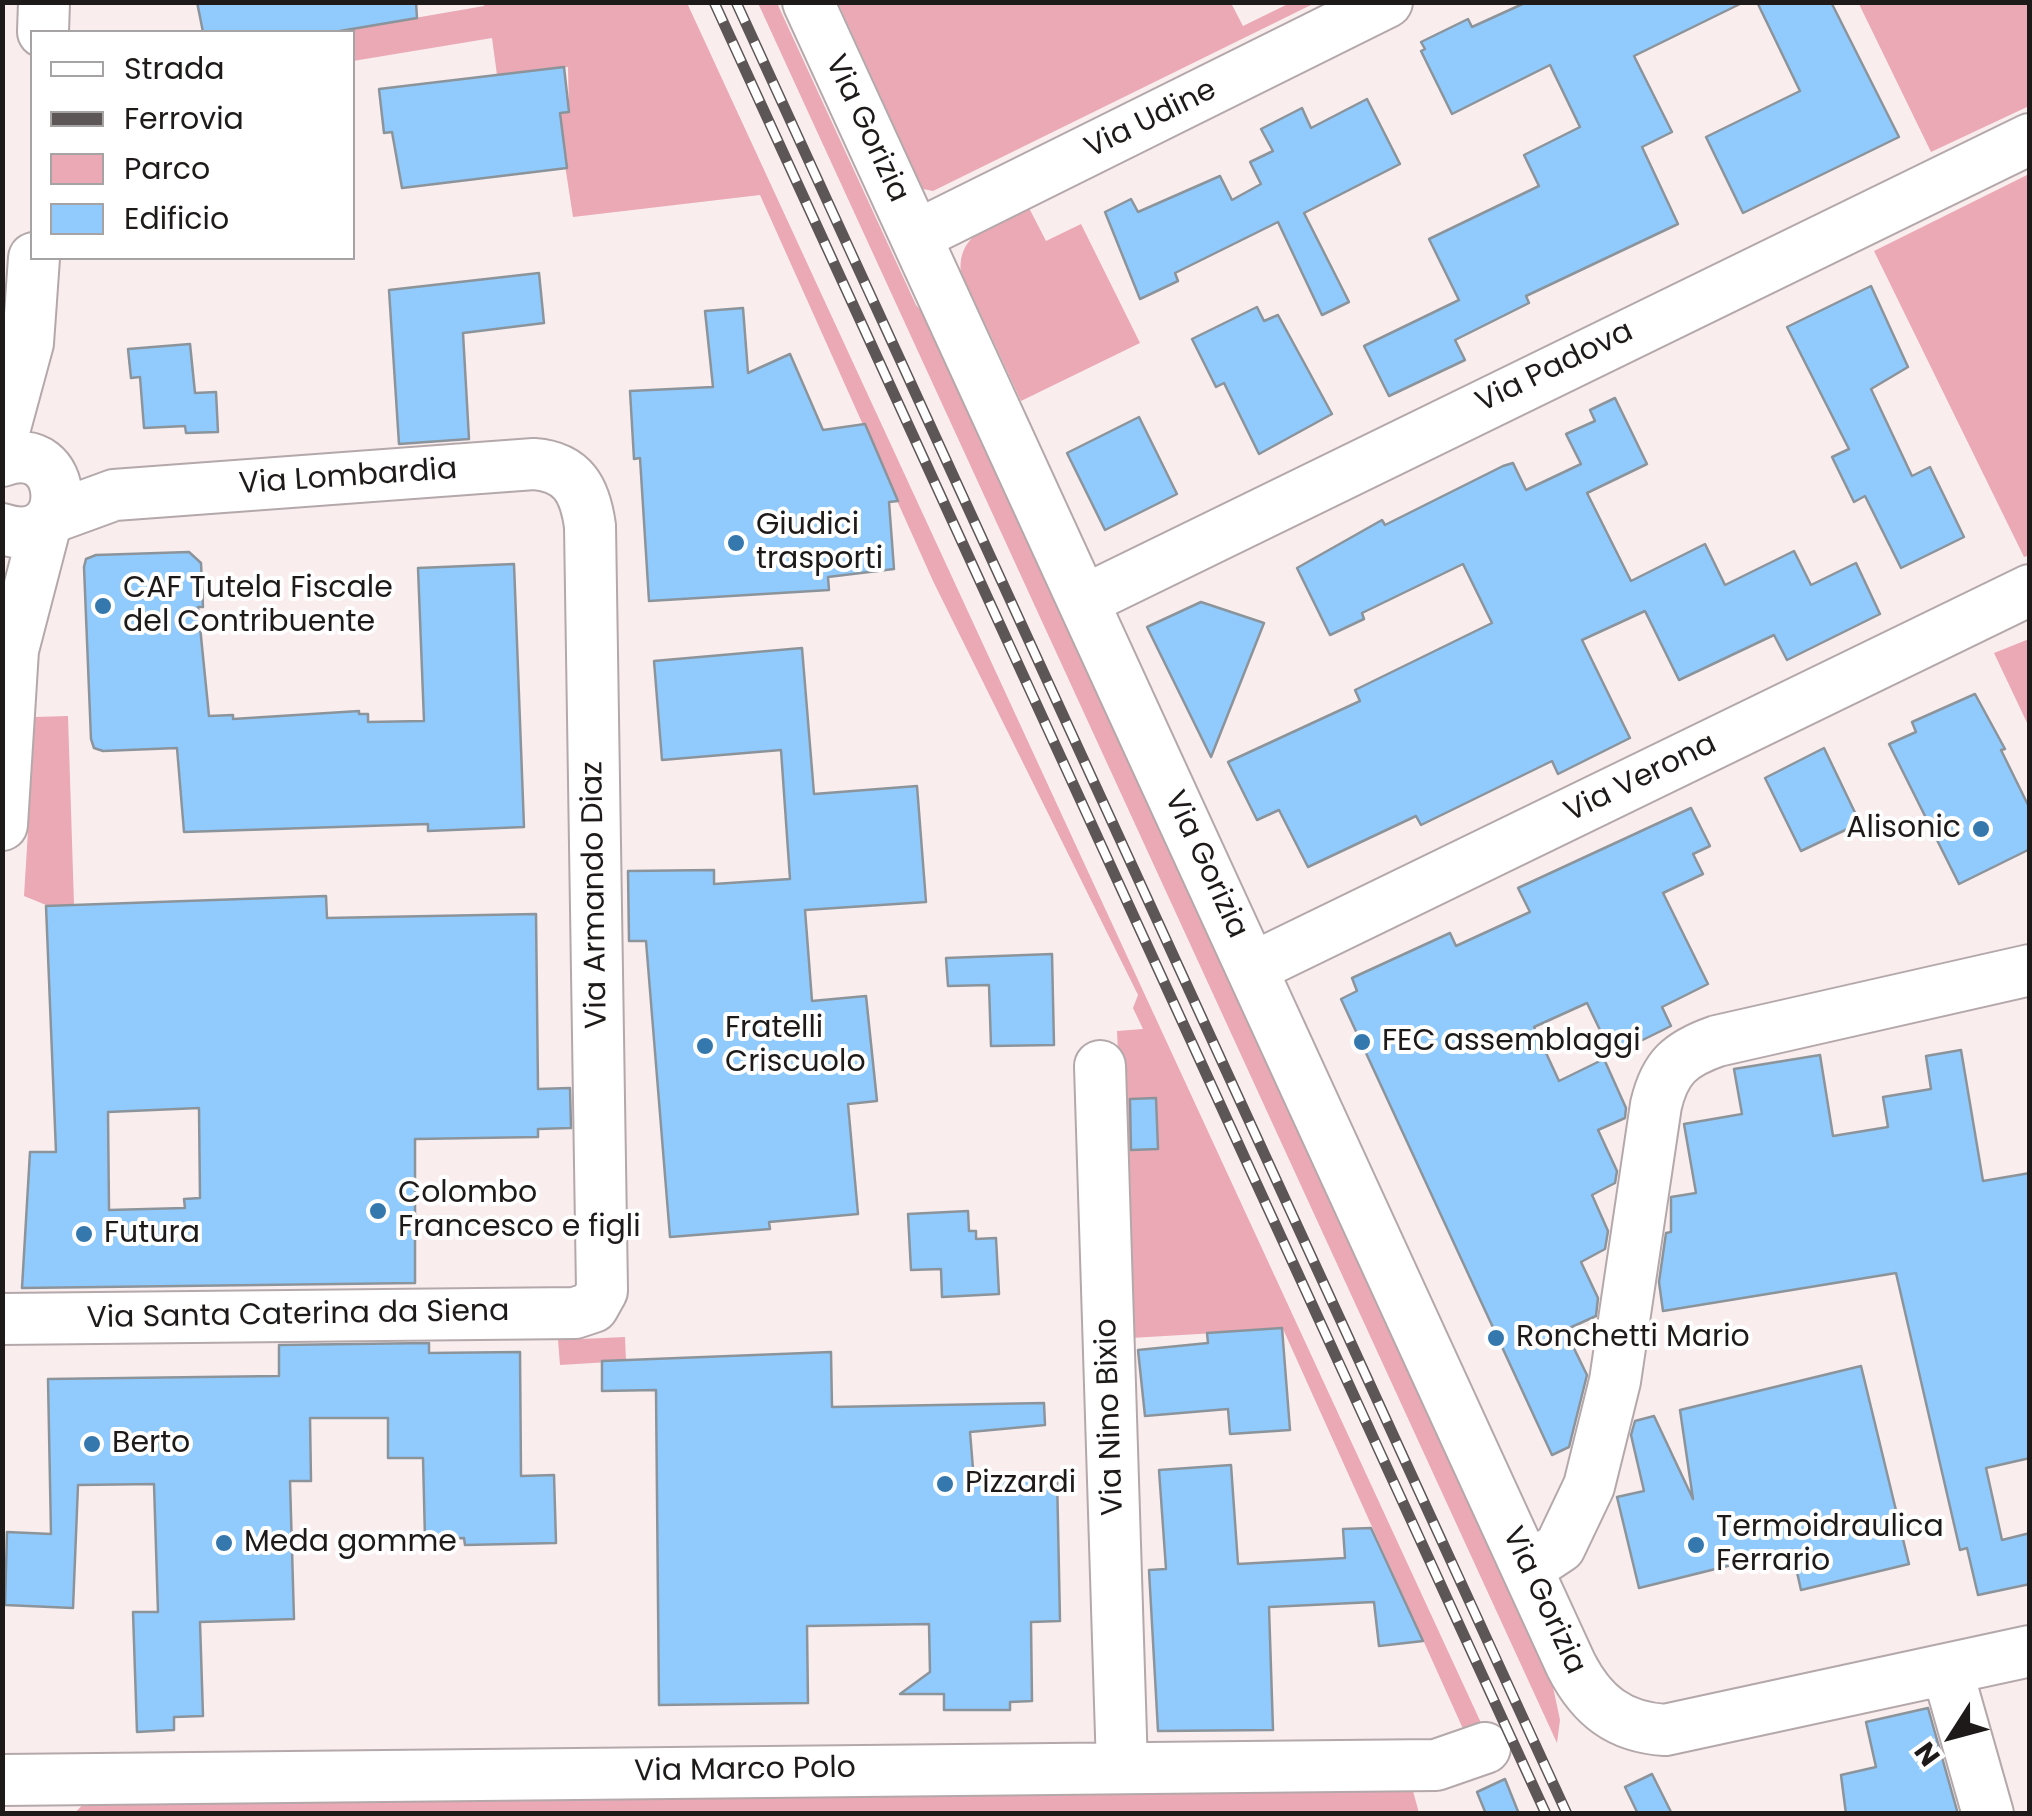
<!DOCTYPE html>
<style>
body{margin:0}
#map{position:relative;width:2032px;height:1816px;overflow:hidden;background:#f9edee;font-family:Poppins,sans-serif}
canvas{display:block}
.frame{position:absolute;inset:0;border:5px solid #1e1a1a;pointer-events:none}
.legend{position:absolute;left:30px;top:30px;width:325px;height:230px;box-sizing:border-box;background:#fff;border:2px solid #a5a3a3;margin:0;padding:12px 18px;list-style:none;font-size:30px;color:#1e1a1a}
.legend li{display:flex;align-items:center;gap:20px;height:50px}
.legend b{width:50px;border:2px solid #a5a3a3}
.north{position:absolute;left:1902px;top:1686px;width:100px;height:100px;-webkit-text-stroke:8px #fff;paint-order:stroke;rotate:234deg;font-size:28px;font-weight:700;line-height:40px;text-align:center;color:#1e1a1a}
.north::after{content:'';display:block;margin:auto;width:35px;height:45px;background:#1e1a1a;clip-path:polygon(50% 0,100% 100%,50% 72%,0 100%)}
</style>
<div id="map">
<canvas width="2032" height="1816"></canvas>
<div class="frame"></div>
<ul class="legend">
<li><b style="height:12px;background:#fff"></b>Strada</li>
<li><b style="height:12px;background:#5d5657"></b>Ferrovia</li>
<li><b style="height:28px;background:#eaa9b4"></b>Parco</li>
<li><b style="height:28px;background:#91cbfe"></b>Edificio</li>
</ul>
<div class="north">N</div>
</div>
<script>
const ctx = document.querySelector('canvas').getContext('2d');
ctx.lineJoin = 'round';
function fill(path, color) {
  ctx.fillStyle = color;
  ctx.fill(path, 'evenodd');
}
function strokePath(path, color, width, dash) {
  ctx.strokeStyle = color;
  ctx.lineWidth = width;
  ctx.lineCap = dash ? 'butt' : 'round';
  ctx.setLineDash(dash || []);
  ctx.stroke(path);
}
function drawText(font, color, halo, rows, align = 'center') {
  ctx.font = font + ' Poppins,sans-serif';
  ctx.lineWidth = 8;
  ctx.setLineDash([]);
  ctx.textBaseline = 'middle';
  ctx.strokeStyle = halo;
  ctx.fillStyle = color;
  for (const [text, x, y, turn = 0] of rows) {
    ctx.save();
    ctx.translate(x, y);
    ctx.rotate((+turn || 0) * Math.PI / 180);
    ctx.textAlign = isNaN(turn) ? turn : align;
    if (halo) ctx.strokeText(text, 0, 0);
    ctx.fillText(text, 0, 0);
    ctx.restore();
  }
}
const green = new Path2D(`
 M 484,3 L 687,3 L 1482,1725 L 1464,1731 L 1283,1329 L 1131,1338 L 1117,1031 L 1143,1029 L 1133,1008 L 1138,995 L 933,581 L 760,195 L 573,217 L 557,113 L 569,111 L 568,67 L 497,75 L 492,38 L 353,61 L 352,32 L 334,32 L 484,6 Z
 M 758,3 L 777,3 L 916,305 L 927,317 L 1553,1687 L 1560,1720 L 1557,1743 Z
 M 838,3 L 1231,3 L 1243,26 L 1290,3 L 1315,3 L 933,191 L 923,189 Z
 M 2030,3 L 2029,106 L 1931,152 L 1859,4 Z
 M 2029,174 L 2030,555 L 2024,557 L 1874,251 Z
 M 1029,208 L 1046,241 L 1081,224 L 1140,343 L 1021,401 L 961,272 C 957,231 998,223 1029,208 Z
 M 2029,639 L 2030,639 L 2029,727 L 1994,653 Z
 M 68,716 L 74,905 L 46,905 L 24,896 L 35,717 Z
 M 625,1337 L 626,1361 L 560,1365 L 558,1340 Z
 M 1413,1791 L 1419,1813 L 74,1814 L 85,1802 Z`);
const building = new Path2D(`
 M 197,2 L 416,2 L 417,18 L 334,32 L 203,32 Z
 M 1527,2 L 1744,2 L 1634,56 L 1672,132 L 1642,147 L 1678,224 L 1526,296 L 1529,303 L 1455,340 L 1465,360 L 1389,396 L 1364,346 L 1459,300 L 1429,239 L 1539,186 L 1524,155 L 1580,127 L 1550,65 L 1452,114 L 1421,51 L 1425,49 L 1421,42 L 1468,19 L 1472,27 Z
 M 1757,2 L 1831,2 L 1899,137 L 1743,213 L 1706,137 L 1800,91 Z
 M 564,67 L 569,112 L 560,113 L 567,168 L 402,188 L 392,132 L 384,133 L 379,89 Z
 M 1367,99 L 1400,164 L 1304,213 L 1349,302 L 1322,315 L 1278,222 L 1175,273 L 1178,281 L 1140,299 L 1105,212 L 1131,199 L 1138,212 L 1220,176 L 1232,200 L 1261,184 L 1250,162 L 1273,151 L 1261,129 L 1302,108 L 1311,128 Z
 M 539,273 L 544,323 L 463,333 L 469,439 L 399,444 L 389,290 Z
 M 1871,286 L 1908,367 L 1871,389 L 1912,476 L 1930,467 L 1964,537 L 1901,568 L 1865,496 L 1854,502 L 1832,457 L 1849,449 L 1787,327 Z
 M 1257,307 L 1264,321 L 1278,315 L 1332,414 L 1259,454 L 1224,383 L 1216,387 L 1192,339 Z
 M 743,308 L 748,373 L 790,354 L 823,430 L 865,424 L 898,501 L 889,502 L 894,569 L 828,577 L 829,590 L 649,601 L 640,458 L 634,459 L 630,391 L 713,387 L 705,311 Z
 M 190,344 L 195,393 L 216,392 L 218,432 L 186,433 L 185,426 L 144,428 L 140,377 L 131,378 L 128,349 Z
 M 1615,398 L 1647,464 L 1587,493 L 1631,581 L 1705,544 L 1725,585 L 1794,551 L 1811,585 L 1856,563 L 1880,614 L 1787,660 L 1774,635 L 1679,680 L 1645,611 L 1582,640 L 1630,738 L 1558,774 L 1552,761 L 1421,825 L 1416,816 L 1308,867 L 1279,810 L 1257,820 L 1228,762 L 1360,701 L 1355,690 L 1492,623 L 1463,564 L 1362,613 L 1364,619 L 1330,635 L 1297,568 L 1382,520 L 1385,525 L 1503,466 L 1513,463 L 1526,490 L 1581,464 L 1566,434 L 1595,421 L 1590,410 Z
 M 1139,417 L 1177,494 L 1105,530 L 1067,453 Z
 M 189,552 L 201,563 L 203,607 L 198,607 L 209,716 L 233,715 L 233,719 L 359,711 L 359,714 L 368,714 L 368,722 L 424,721 L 418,568 L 514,564 L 524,827 L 428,831 L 428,824 L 184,832 L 177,748 L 103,751 L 94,748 L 91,739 L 84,567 L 86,559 L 96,555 Z
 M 1201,602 L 1264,623 L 1211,757 L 1147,627 Z
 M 802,648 L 814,794 L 917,786 L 926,902 L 805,910 L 812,1001 L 866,996 L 877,1101 L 848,1104 L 858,1214 L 769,1222 L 770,1229 L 670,1237 L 646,941 L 629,941 L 628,871 L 714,870 L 714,884 L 790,879 L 781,750 L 662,760 L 654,661 Z
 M 1975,694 L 2005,749 L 2001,750 L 2030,809 L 2030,849 L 1959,884 L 1889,744 L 1916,732 L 1912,722 Z
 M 1824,748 L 1860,823 L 1801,851 L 1765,778 Z
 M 1691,808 L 1710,846 L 1693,854 L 1703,874 L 1663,893 L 1708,984 L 1662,1007 L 1671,1026 L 1612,1055 L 1587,1003 L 1534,1027 L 1559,1081 L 1604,1059 L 1626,1108 L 1625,1118 L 1598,1130 L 1617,1171 L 1615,1183 L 1592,1195 L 1608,1231 L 1605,1249 L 1581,1262 L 1598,1298 L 1596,1316 L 1565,1330 L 1587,1375 L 1569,1447 L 1552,1455 L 1341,999 L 1357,991 L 1352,978 L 1450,933 L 1456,946 L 1530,912 L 1518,888 Z
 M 326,896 L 327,918 L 536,914 L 538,1089 L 570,1088 L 571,1128 L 538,1129 L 538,1137 L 415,1139 L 415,1283 L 22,1288 L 30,1152 L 56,1152 L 46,906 ZM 199,1108 L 200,1198 L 184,1199 L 185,1208 L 109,1210 L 108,1112 Z
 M 1052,954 L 1054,1045 L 991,1046 L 989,985 L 948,986 L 946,958 Z
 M 1961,1050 L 1983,1181 L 2030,1173 L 2030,1458 L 1986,1468 L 2002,1540 L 2030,1533 L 2030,1584 L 1978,1595 L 1967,1548 L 1960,1550 L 1896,1273 L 1663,1311 L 1659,1282 L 1666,1233 L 1671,1232 L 1671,1197 L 1696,1193 L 1684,1124 L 1742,1114 L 1734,1069 L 1820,1055 L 1833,1136 L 1888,1127 L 1883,1097 L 1931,1089 L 1926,1056 Z
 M 1156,1098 L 1158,1149 L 1131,1150 L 1130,1099 Z
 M 968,1211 L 969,1231 L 976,1231 L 976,1239 L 996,1238 L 999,1294 L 942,1297 L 941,1269 L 911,1270 L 908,1214 Z
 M 1282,1328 L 1290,1430 L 1230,1434 L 1228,1409 L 1145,1416 L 1138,1350 L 1208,1343 L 1207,1333 Z
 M 429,1343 L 429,1353 L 520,1352 L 521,1476 L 554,1475 L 556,1543 L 465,1545 L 464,1538 L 425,1539 L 423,1458 L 388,1458 L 388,1418 L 310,1418 L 311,1481 L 290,1481 L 294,1619 L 200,1622 L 203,1716 L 174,1717 L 174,1730 L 137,1732 L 133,1612 L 158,1612 L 154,1484 L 78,1485 L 73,1608 L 5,1605 L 7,1532 L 51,1534 L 48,1379 L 279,1376 L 279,1345 Z
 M 831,1352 L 832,1407 L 1044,1403 L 1045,1425 L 970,1432 L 974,1481 L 1057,1476 L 1060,1621 L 1031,1622 L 1032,1701 L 1010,1702 L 1010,1710 L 944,1710 L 944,1694 L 900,1694 L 930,1672 L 929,1624 L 807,1626 L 808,1703 L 659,1705 L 656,1390 L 602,1391 L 602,1361 Z
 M 1861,1366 L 1909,1564 L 1801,1590 L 1792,1550 L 1639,1588 L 1617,1497 L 1644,1491 L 1631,1435 L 1635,1421 L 1654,1416 L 1693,1499 L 1680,1410 Z
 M 1231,1465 L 1238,1564 L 1345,1558 L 1343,1529 L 1371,1528 L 1423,1641 L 1379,1646 L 1374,1602 L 1269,1607 L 1273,1730 L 1158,1731 L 1149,1570 L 1166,1569 L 1159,1470 Z
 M 1928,1708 L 1958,1814 L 1846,1814 L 1841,1775 L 1876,1767 L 1866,1722 Z
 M 1652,1774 L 1672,1814 L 1638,1814 L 1625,1787 Z
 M 1505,1779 L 1519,1814 L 1486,1814 L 1477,1792 Z`);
const minor = new Path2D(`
 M 808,2 L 1571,1665 C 1592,1706 1619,1727 1665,1730 L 2030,1651
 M 43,32 L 44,2
 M 916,236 L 1387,2
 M 2,439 L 28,343 L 34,258
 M 2,461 C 71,435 78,553 2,529
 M 1083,601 L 2030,139
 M 2,825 L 13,650 L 46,523
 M 1252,968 L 2030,590
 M 1100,1066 L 1122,1767
 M 2,1319 L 575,1313 L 593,1307 L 602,1291 L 590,526 C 585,490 573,467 534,464 L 114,495 L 51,518
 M 1527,1569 L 1560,1547 L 1589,1486 L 1615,1381 L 1656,1105 C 1665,1067 1680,1054 1717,1041 L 2030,970
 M 1947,1670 L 1988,1814
 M 2,1780 L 1436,1765 L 1485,1748`);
const rail = new Path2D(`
 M 714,2 L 1546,1814
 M 736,2 L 1567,1814`);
const markers = [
 [736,543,10,"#3478ae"],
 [103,606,10,"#3478ae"],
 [1981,829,10,"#3478ae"],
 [1362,1042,10,"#3478ae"],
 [705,1046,10,"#3478ae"],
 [378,1211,10,"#3478ae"],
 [84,1234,10,"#3478ae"],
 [1496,1338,10,"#3478ae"],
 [92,1444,10,"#3478ae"],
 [945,1484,10,"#3478ae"],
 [224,1543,10,"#3478ae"],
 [1696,1545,10,"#3478ae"]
];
const streetNames = [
 ["Via Udine",1151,120,-26],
 ["Via Gorizia",866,129,65],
 ["Via Padova",1555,368,-26],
 ["Via Lombardia",348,478,-4],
 ["Via Verona",1641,779,-26],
 ["Via Gorizia",1205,865,65],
 ["Via Armando Diaz",596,895,-91],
 ["Via Santa Caterina da Siena",298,1316,-1],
 ["Via Nino Bixio",1111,1417,-92],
 ["Via Gorizia",1543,1601,65],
 ["Via Marco Polo",745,1771,-1]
];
const poiNames = [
 ["Giudici",756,526],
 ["trasporti",756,560],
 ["CAF Tutela Fiscale",123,589],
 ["del Contribuente",123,623],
 ["Alisonic",1961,829,"right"],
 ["Fratelli",725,1029],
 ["Criscuolo",725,1063],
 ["FEC assemblaggi",1382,1042],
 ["Colombo",398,1194],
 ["Francesco e figli",398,1228],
 ["Futura",104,1234],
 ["Ronchetti Mario",1516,1338],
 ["Berto",112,1444],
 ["Pizzardi",965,1484],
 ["Termoidraulica",1716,1528],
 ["Ferrario",1716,1562],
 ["Meda gomme",244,1543]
];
fill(green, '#eaa9b4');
fill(building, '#91cbfe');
strokePath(building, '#8c949b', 2.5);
strokePath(minor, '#b4a8aa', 54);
strokePath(minor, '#fff', 50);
strokePath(rail, '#5d5657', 11);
strokePath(rail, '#fff', 8, [22]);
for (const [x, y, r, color] of markers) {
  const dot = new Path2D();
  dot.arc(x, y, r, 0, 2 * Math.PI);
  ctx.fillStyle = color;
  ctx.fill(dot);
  strokePath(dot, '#fff', 4);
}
drawText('30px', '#1e1a1a', '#fff', streetNames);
drawText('30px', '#1e1a1a', '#fff', poiNames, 'left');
</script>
